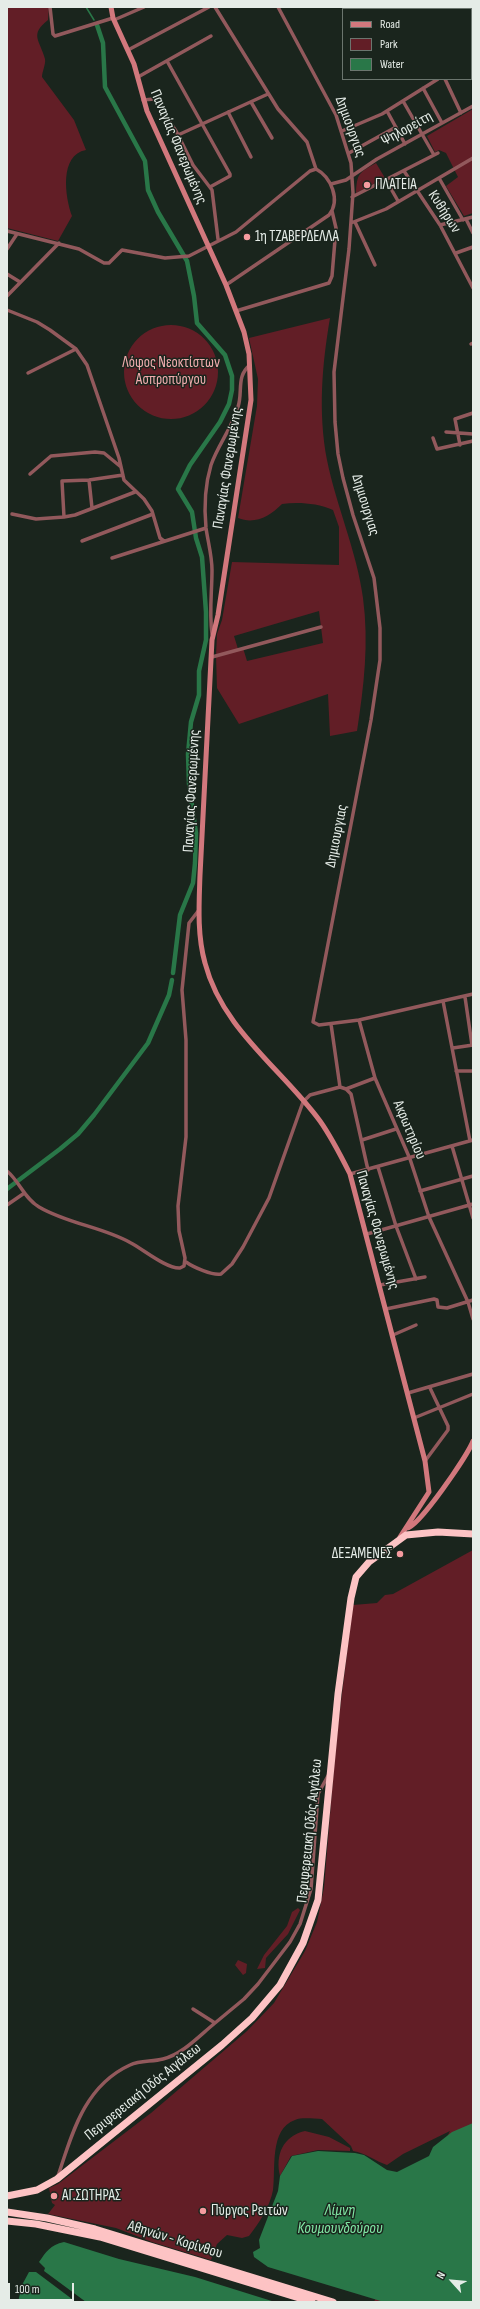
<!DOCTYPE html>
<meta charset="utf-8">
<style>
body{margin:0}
#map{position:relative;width:480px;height:2309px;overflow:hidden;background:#1a251d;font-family:"Sofia Sans Condensed",sans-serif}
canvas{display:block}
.frame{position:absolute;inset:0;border:8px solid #e5ece7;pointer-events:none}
.legend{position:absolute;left:342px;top:8px;width:130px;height:72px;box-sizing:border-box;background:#1a251d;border:1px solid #6b756e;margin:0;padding:5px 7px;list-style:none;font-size:12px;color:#e5ece7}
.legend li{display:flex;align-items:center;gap:8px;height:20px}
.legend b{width:20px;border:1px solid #6b756e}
.north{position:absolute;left:432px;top:2261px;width:40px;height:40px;-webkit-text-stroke:3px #1a251d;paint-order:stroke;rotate:297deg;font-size:11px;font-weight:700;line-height:16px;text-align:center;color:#e5ece7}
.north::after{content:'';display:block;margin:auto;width:14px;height:18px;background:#e5ece7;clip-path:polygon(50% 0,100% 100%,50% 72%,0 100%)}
.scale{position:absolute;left:8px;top:2283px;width:66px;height:18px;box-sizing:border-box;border:2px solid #e5ece7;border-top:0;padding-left:5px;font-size:12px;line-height:14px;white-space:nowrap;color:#e5ece7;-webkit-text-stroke:3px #1a251d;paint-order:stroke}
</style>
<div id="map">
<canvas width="480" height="2309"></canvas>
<div class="frame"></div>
<ul class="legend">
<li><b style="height:5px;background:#d2787d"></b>Road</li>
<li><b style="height:11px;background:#621e26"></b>Park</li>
<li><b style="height:11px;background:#297748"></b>Water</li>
</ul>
<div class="north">N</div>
<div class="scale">100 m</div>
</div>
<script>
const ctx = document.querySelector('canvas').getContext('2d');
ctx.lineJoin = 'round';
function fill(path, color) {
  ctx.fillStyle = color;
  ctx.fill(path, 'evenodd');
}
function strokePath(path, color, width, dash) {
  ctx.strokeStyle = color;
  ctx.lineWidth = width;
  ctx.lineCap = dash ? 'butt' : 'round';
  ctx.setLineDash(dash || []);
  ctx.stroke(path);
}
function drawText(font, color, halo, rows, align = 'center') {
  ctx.font = font + ' "Sofia Sans Condensed",sans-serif';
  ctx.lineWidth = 3;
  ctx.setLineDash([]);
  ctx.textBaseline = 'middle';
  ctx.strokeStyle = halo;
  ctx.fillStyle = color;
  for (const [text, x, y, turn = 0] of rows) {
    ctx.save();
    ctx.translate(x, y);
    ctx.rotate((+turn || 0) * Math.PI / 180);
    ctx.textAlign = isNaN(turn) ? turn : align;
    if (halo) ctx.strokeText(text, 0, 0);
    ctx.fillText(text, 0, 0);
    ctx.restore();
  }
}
const green = new Path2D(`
 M 7,7 L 49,7 L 48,20 C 29,35 40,40 45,59 C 46,64 42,72 42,77 L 74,120 L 86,150 C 59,155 65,197 72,216 L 58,241 L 7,228 Z
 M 473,109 L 473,213 L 464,216 L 446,186 L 458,177 L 446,153 L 439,150 L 435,152 L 427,136 Z
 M 376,163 L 385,178 L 356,193 C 357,173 359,173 376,163 Z
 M 330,318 C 322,365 318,412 327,460 C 336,505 357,552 363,598 C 369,643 364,686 357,731 L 330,736 L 328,694 L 239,724 L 217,688 L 216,656 L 217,634 L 222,620 L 232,562 L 339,565 L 339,527 L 333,510 C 317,503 298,502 282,504 C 270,516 255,525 238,518 L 257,406 L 258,379 L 249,338 ZM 319,611 L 323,643 L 247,661 L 243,648 L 238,649 L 234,636 Z
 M124 372a47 47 0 1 1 94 0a47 47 0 1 1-94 0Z
 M 473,1550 L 473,2302 L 374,2302 L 411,2209 L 450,2131 L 403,2154 L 387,2165 C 375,2161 366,2153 353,2151 L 351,2146 L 322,2119 C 314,2119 302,2117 295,2120 C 269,2129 276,2169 273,2190 C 270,2207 259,2223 249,2236 L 242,2238 L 227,2235 L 217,2244 L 211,2260 L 152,2242 L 116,2228 L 48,2214 L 55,2205 L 52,2203 L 49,2188 L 58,2184 L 151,2113 L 247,2031 L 274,2003 L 305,1951 L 317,1922 L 324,1888 L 336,1742 L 353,1605 L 377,1603 L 385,1595 L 393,1594 Z
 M 298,1908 L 300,1910 L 288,1934 L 266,1958 L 265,1968 L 257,1969 L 264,1955 L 287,1926 L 292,1912 Z
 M 238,1960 L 247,1964 L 246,1973 L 243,1975 L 235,1965 Z
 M 305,2131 L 329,2137 L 350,2148 L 350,2151 L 318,2150 L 291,2156 L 280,2176 C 275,2155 283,2136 305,2131 Z`);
const water = new Path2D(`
 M 473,2123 L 473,2302 L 384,2302 L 268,2267 L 254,2257 L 253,2252 L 260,2248 L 259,2240 L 278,2191 L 280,2176 L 292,2156 L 318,2151 L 355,2153 L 364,2155 L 387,2170 L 397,2172 L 429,2156 L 433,2147 L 452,2132 Z
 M 64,2242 L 119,2259 L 195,2277 L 275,2302 L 86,2302 L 44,2271 L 45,2268 L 39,2262 C 46,2252 50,2245 64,2242 Z
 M 29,2272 L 36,2272 L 76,2302 L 18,2302 L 22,2285 Z`);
const stream = new Path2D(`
 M 86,7 L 94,20`);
const canal = new Path2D(`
 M 97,25 L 103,43 L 105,87 L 145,161 L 148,190 L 158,212 L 187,261 L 194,296 L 197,323 L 225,355 L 232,376 L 232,390 L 229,404 L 220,422 L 190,465 L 178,489 L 192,512 L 196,538 L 202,557 L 206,612 L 206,640 L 199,671 L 199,695 L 191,722 L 188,754 L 189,784 L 196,833 L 195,863 L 193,883 L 180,915 L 173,973
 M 7,1189 L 60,1149 L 78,1134 L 94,1115 L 148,1043 L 169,995 L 172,980`);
const street = new Path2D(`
 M 50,7 L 53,34 L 55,36 L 113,18
 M 215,7 L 278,109 L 307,142 L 316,169
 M 278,7 L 336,115 L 351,163 L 353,193 L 349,249 L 334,372 L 335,422 L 338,454 L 343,478 L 353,515 L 374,578 L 380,628 L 380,660 L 371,720 L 313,1022 L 319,1025 L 359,1020 L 473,994
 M 114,20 L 144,7
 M 128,50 L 209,7
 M 471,59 L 473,58
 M 167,61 L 230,174 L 230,176 L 210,187
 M 471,68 L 473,71
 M 138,77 L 211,36
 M 445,79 L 461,113
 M 423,88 L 442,123
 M 143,100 L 154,99 L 176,131 L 193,165 L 212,190 L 218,239
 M 403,101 L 434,155
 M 251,102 L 272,138
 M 387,111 L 405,144
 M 228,112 L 251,157
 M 342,131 L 382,114 L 438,79
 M 178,135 L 268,94
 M 349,153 L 396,127
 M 404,171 L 440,225 L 473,288
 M 439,178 L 463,220
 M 386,180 L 398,201
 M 331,184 L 346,180 L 377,159 L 473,106
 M 352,197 L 438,153
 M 466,219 L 473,233
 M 355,222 L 375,265
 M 351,223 L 386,209 L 473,158
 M 440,225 L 473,217
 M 7,231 L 79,249 L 104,263 L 109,263 L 122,250 L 165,258 L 189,256 L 236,232 L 310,171 L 316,169 C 331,177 341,200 329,215 L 226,285
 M 7,249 L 17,234
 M 456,253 L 473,247
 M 7,274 L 20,282
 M 7,296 L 59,243
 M 7,310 L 37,322 L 50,330 L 76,349 L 87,365 L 119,458 L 124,480 L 144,499 L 152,511 L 160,538 L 164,541
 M 236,311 L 329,283 L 332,276 L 336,228 L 332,211
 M 471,344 L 473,343
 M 28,373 L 76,349
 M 446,432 L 473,434
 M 433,438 L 437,449 L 473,441
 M 460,445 L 455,419 L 473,413
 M 30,474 L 51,456 L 95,452 L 104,453 L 121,467
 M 89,480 L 92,508
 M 12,514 L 36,519 L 64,517 L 75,515 L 135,492
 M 64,517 L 62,481 L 89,480 L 123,475
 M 82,541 L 153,514
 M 112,558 L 206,528
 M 212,634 C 209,612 212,592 212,570 C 212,556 208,542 206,528 C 204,507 205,485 211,465 C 218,445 232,428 238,407 C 243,392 236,376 250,365
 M 212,657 L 321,627
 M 465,997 L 472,1045
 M 443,1001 L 470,1141
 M 359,1020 L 375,1078 L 410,1159 L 429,1217 L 468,1302 L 473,1319
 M 331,1024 L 340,1087
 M 453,1048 L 473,1045
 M 456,1071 L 473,1071
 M 346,1089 L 351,1094 L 368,1170
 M 362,1140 L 396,1129
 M 452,1146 L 473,1218
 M 378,1167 L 396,1226 L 416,1279
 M 7,1171 C 20,1182 24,1198 39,1207 C 68,1224 103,1227 131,1243 C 144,1250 167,1269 180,1268 L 184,1266 L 185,1258 L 179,1231 L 178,1206 L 186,1137 L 186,1040 L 182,990 L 189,923 L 199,910
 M 350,1174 L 473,1140
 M 420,1191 L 473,1176
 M 7,1205 L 23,1194
 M 367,1234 L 473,1204
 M 186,1262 C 193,1267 213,1276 221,1274 L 232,1264 L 243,1247 L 269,1198 L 303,1102 L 310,1095 L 340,1087 L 346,1089 L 375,1078
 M 380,1285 L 425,1277
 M 386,1309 L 434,1299 L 437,1300 L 438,1307 L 447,1308 L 473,1300
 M 393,1335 L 416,1325
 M 408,1393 L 473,1374
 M 414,1418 L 473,1394
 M 425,1461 L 448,1430 L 448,1426 L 430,1388
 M 193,2009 L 215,2023 L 244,1999 L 258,1984 L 290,1942 L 300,1924 L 311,1889 L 318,1794 L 329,1774
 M 58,2176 C 72,2134 84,2086 130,2065 C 140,2060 152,2062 163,2059 C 183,2054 199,2036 215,2023`);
const secondary = new Path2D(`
 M 111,7 L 113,18 L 134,64 L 147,111 L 226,285 L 244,332 L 249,354 L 251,400 L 218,615 L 212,640 L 200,875 C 199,904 197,935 205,963 C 222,1029 282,1069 320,1121 C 332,1138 341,1156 350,1174 L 425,1461 L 429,1492 L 400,1537
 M 407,1528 C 418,1528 468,1455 473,1441`);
const highway = new Path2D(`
 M 7,2196 L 37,2190 L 57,2179 L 222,2045 L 252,2018 L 280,1985 L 303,1943 L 318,1900 L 338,1694 L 351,1598 L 356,1577 L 369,1562 L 406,1535 L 438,1532 L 473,1534
 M 7,2212 L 47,2218 L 95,2229 L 333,2302
 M 7,2221 L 36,2224 L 100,2237 L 312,2302`);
const markers = [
 [367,185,4,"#f49b9f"],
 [247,237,4,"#f49b9f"],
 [400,1554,4,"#f49b9f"],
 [54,2196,4,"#f49b9f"],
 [203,2211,4,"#f49b9f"]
];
const streetNames = [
 ["Δημιουργιας",350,127,70],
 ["Ψηλορείτη",407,129,-29],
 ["Παναγίας Φανερωμένης",178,147,67],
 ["Κυθήρων",444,212,57],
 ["Παναγίας Φανερωμένης",228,468,-81],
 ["Δημιουργιας",365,505,73],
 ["Παναγίας Φανερωμένης",192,791,-87],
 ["Δημιουργιας",337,836,-79],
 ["Ακρωτηρίου",409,1130,67],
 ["Παναγίας Φανερωμένης",377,1230,74],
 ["Περιφερειακή Οδός Αιγάλεω",310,1831,-84],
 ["Περιφερειακή Οδός Αιγάλεω",143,2092,-39],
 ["Αθηνών - Κορίνθου",175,2240,17]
];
const poiNames = [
 ["ΠΛΑΤΕΙΑ",375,185],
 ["1η ΤΖΑΒΕΡΔΕΛΛΑ",255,237],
 ["ΔΕΞΑΜΕΝΕΣ",392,1554,"right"],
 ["ΑΓ.ΣΩΤΗΡΑΣ",62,2196],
 ["Πύργος Ρειτών",211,2211]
];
const parkNames = [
 ["Λόφος Νεοκτίστων",171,363],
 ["Ασπροπύργου",171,380]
];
const waterNames = [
 ["Λίμνη",340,2211],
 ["Κουμουνδούρου",340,2229]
];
fill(green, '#621e26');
fill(water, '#297748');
strokePath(stream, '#297748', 1.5);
strokePath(canal, '#297748', 4.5);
strokePath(street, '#92595c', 3.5);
strokePath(secondary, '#d2787d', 5);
strokePath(highway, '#fdc3c4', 7);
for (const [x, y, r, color] of markers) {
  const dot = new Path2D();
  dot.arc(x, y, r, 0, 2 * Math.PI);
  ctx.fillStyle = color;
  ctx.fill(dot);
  strokePath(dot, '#1a251d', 1.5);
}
drawText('15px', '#e5ece7', '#1a251d', streetNames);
drawText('15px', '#e5ece7', '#1a251d', poiNames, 'left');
drawText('15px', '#f2adaf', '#1a251d', parkNames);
drawText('italic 16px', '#81e8a5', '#1a251d', waterNames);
</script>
